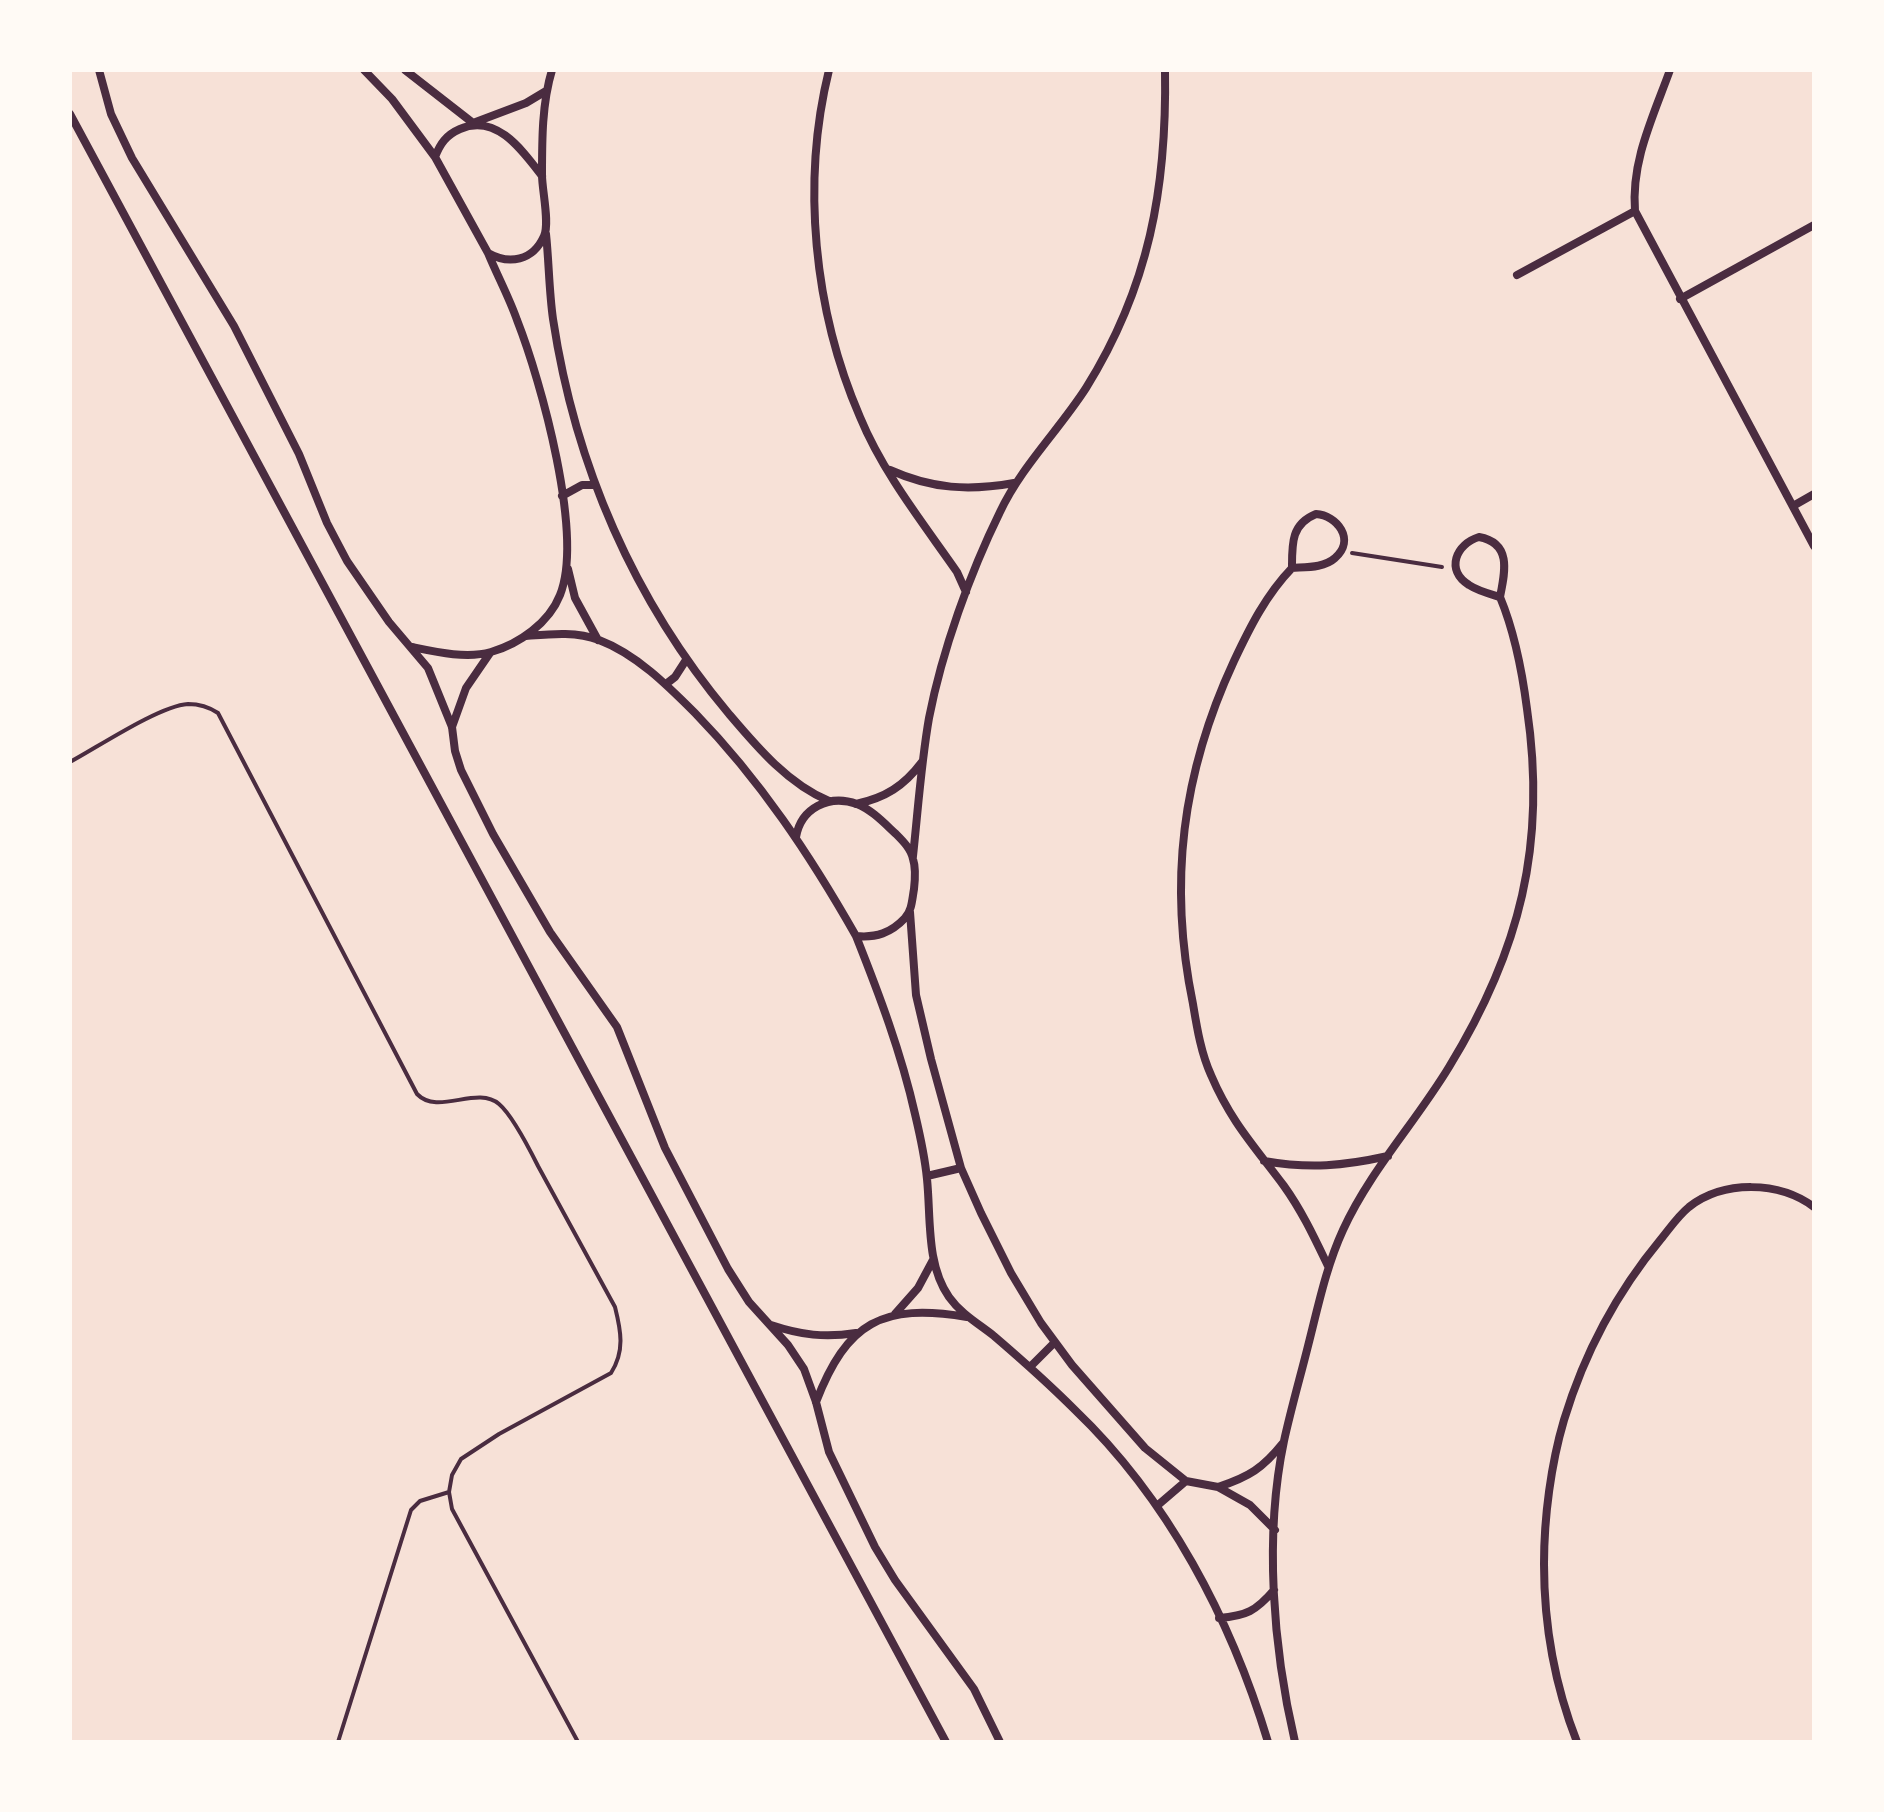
<!DOCTYPE html>
<style>
body{margin:0}
#map{position:relative;width:1884px;height:1812px;overflow:hidden;background:#f7e1d7;font-family:Merriweather,serif}
canvas{display:block}
.frame{position:absolute;inset:0;border:72px solid #fffaf5;pointer-events:none}
</style>
<div id="map">
<canvas width="1884" height="1812"></canvas>
<div class="frame"></div>
</div>
<script>
const ctx = document.querySelector('canvas').getContext('2d');
ctx.lineJoin = 'round';
function strokePath(path, color, width, dash) {
  ctx.strokeStyle = color;
  ctx.lineWidth = width;
  ctx.lineCap = dash ? 'butt' : 'round';
  ctx.setLineDash(dash || []);
  ctx.stroke(path);
}
const path = new Path2D(`
 M 1352,553 L 1442,567
 M 70,762 C 98,747 159,706 188,704 C 200,704 209,707 218,713 L 417,1094 C 438,1116 477,1085 499,1104 C 512,1115 530,1150 538,1166 C 564,1213 589,1260 615,1307 C 621,1331 625,1351 611,1373 L 499,1434 L 461,1459 L 452,1475 L 449,1492 L 452,1509 L 578,1742
 M 338,1742 L 411,1510 L 420,1501 L 449,1492`);
const minor = new Path2D(`
 M 99,70 L 111,114 L 132,158 L 234,326 L 299,454 L 327,523 L 347,561 L 389,622 L 428,668 L 452,727 L 455,751 L 461,770 L 493,834 L 550,932 L 617,1027 L 665,1148 L 728,1269 L 749,1302 L 788,1345 L 804,1369 L 816,1402 L 829,1452 L 875,1547 L 895,1580 L 974,1689 L 1000,1742
 M 364,70 L 392,99 L 435,157
 M 405,70 L 473,123 L 526,103 L 546,91
 M 829,70 C 801,183 814,311 860,417 C 883,473 923,523 957,572 L 966,592
 M 1670,70 C 1653,117 1631,161 1635,211 L 1814,546
 M 70,114 L 946,1742
 M 542,176 C 522,150 496,113 460,129 C 446,135 440,144 435,157 L 488,253 C 509,265 533,261 544,236 C 550,224 542,190 542,175 C 542,140 542,103 552,70
 M 546,234 C 549,262 549,291 553,319 C 575,465 634,601 729,714 C 757,747 788,784 829,801
 M 1517,275 L 1635,211
 M 1680,299 L 1814,225
 M 890,470 C 932,489 969,491 1014,483
 M 562,496 L 582,485 L 595,485
 M 1793,506 L 1814,494
 M 1316,514 C 1337,515 1356,540 1335,558 C 1324,568 1306,567 1292,568 C 1292,544 1291,524 1316,514 Z
 M 1479,537 C 1512,543 1505,572 1500,597 C 1490,594 1478,591 1469,585 C 1445,570 1456,544 1479,537 Z
 M 1292,568 C 1266,595 1250,627 1234,661 C 1182,773 1168,883 1193,1004 C 1197,1028 1201,1053 1211,1075 C 1231,1122 1255,1147 1284,1186 C 1302,1211 1315,1239 1328,1266
 M 568,569 L 575,598 L 598,640
 M 526,636 C 550,634 576,631 599,640 C 636,654 667,685 695,713 C 760,780 810,855 856,936 C 876,938 891,933 905,918 C 912,910 912,900 914,889 C 915,880 916,868 913,859 C 911,849 903,841 896,834 C 884,823 872,810 857,804 C 829,794 801,808 796,837
 M 412,647 C 436,652 467,659 491,652 C 519,644 549,623 560,595 C 584,535 541,381 517,320 C 509,297 497,275 488,253
 M 666,684 L 675,677 L 686,660
 M 452,727 L 466,688 L 490,653
 M 856,804 C 885,798 904,786 922,762
 M 913,856 C 918,810 921,764 929,718 C 942,651 970,573 1000,512 C 1021,467 1059,430 1086,388 C 1149,287 1167,188 1165,70
 M 910,912 L 916,995 L 931,1059 L 961,1168 L 981,1213 L 1011,1273 L 1041,1323 L 1072,1365 L 1145,1448 L 1186,1481 L 1158,1505
 M 856,936 C 879,994 901,1052 915,1114 C 920,1135 925,1158 927,1179 C 931,1218 926,1264 949,1297 C 961,1314 979,1324 994,1336 C 1022,1360 1049,1384 1075,1410 C 1168,1499 1231,1619 1268,1742
 M 1264,1161 C 1310,1169 1343,1166 1388,1156
 M 927,1176 L 961,1168
 M 895,1314 L 918,1288 L 933,1260
 M 771,1325 C 801,1335 825,1338 856,1333
 M 1030,1367 L 1055,1342
 M 816,1402 C 847,1322 882,1303 967,1317
 M 1186,1481 L 1218,1487 L 1250,1505 L 1275,1530
 M 1218,1487 C 1249,1477 1263,1468 1283,1443
 M 1219,1618 C 1246,1616 1256,1611 1274,1590
 M 1295,1742 C 1273,1648 1264,1536 1284,1441 C 1291,1409 1300,1378 1308,1346 C 1318,1307 1326,1267 1343,1230 C 1370,1171 1415,1123 1449,1067 C 1520,951 1547,844 1527,709 C 1522,670 1515,633 1500,597
 M 1577,1742 C 1555,1686 1544,1624 1544,1564 C 1544,1517 1551,1464 1564,1420 C 1584,1354 1617,1292 1661,1239 C 1670,1228 1678,1216 1689,1207 C 1724,1180 1779,1181 1814,1207`);
strokePath(path, '#4a2c40', 4);
strokePath(minor, '#4a2c40', 8);
</script>
